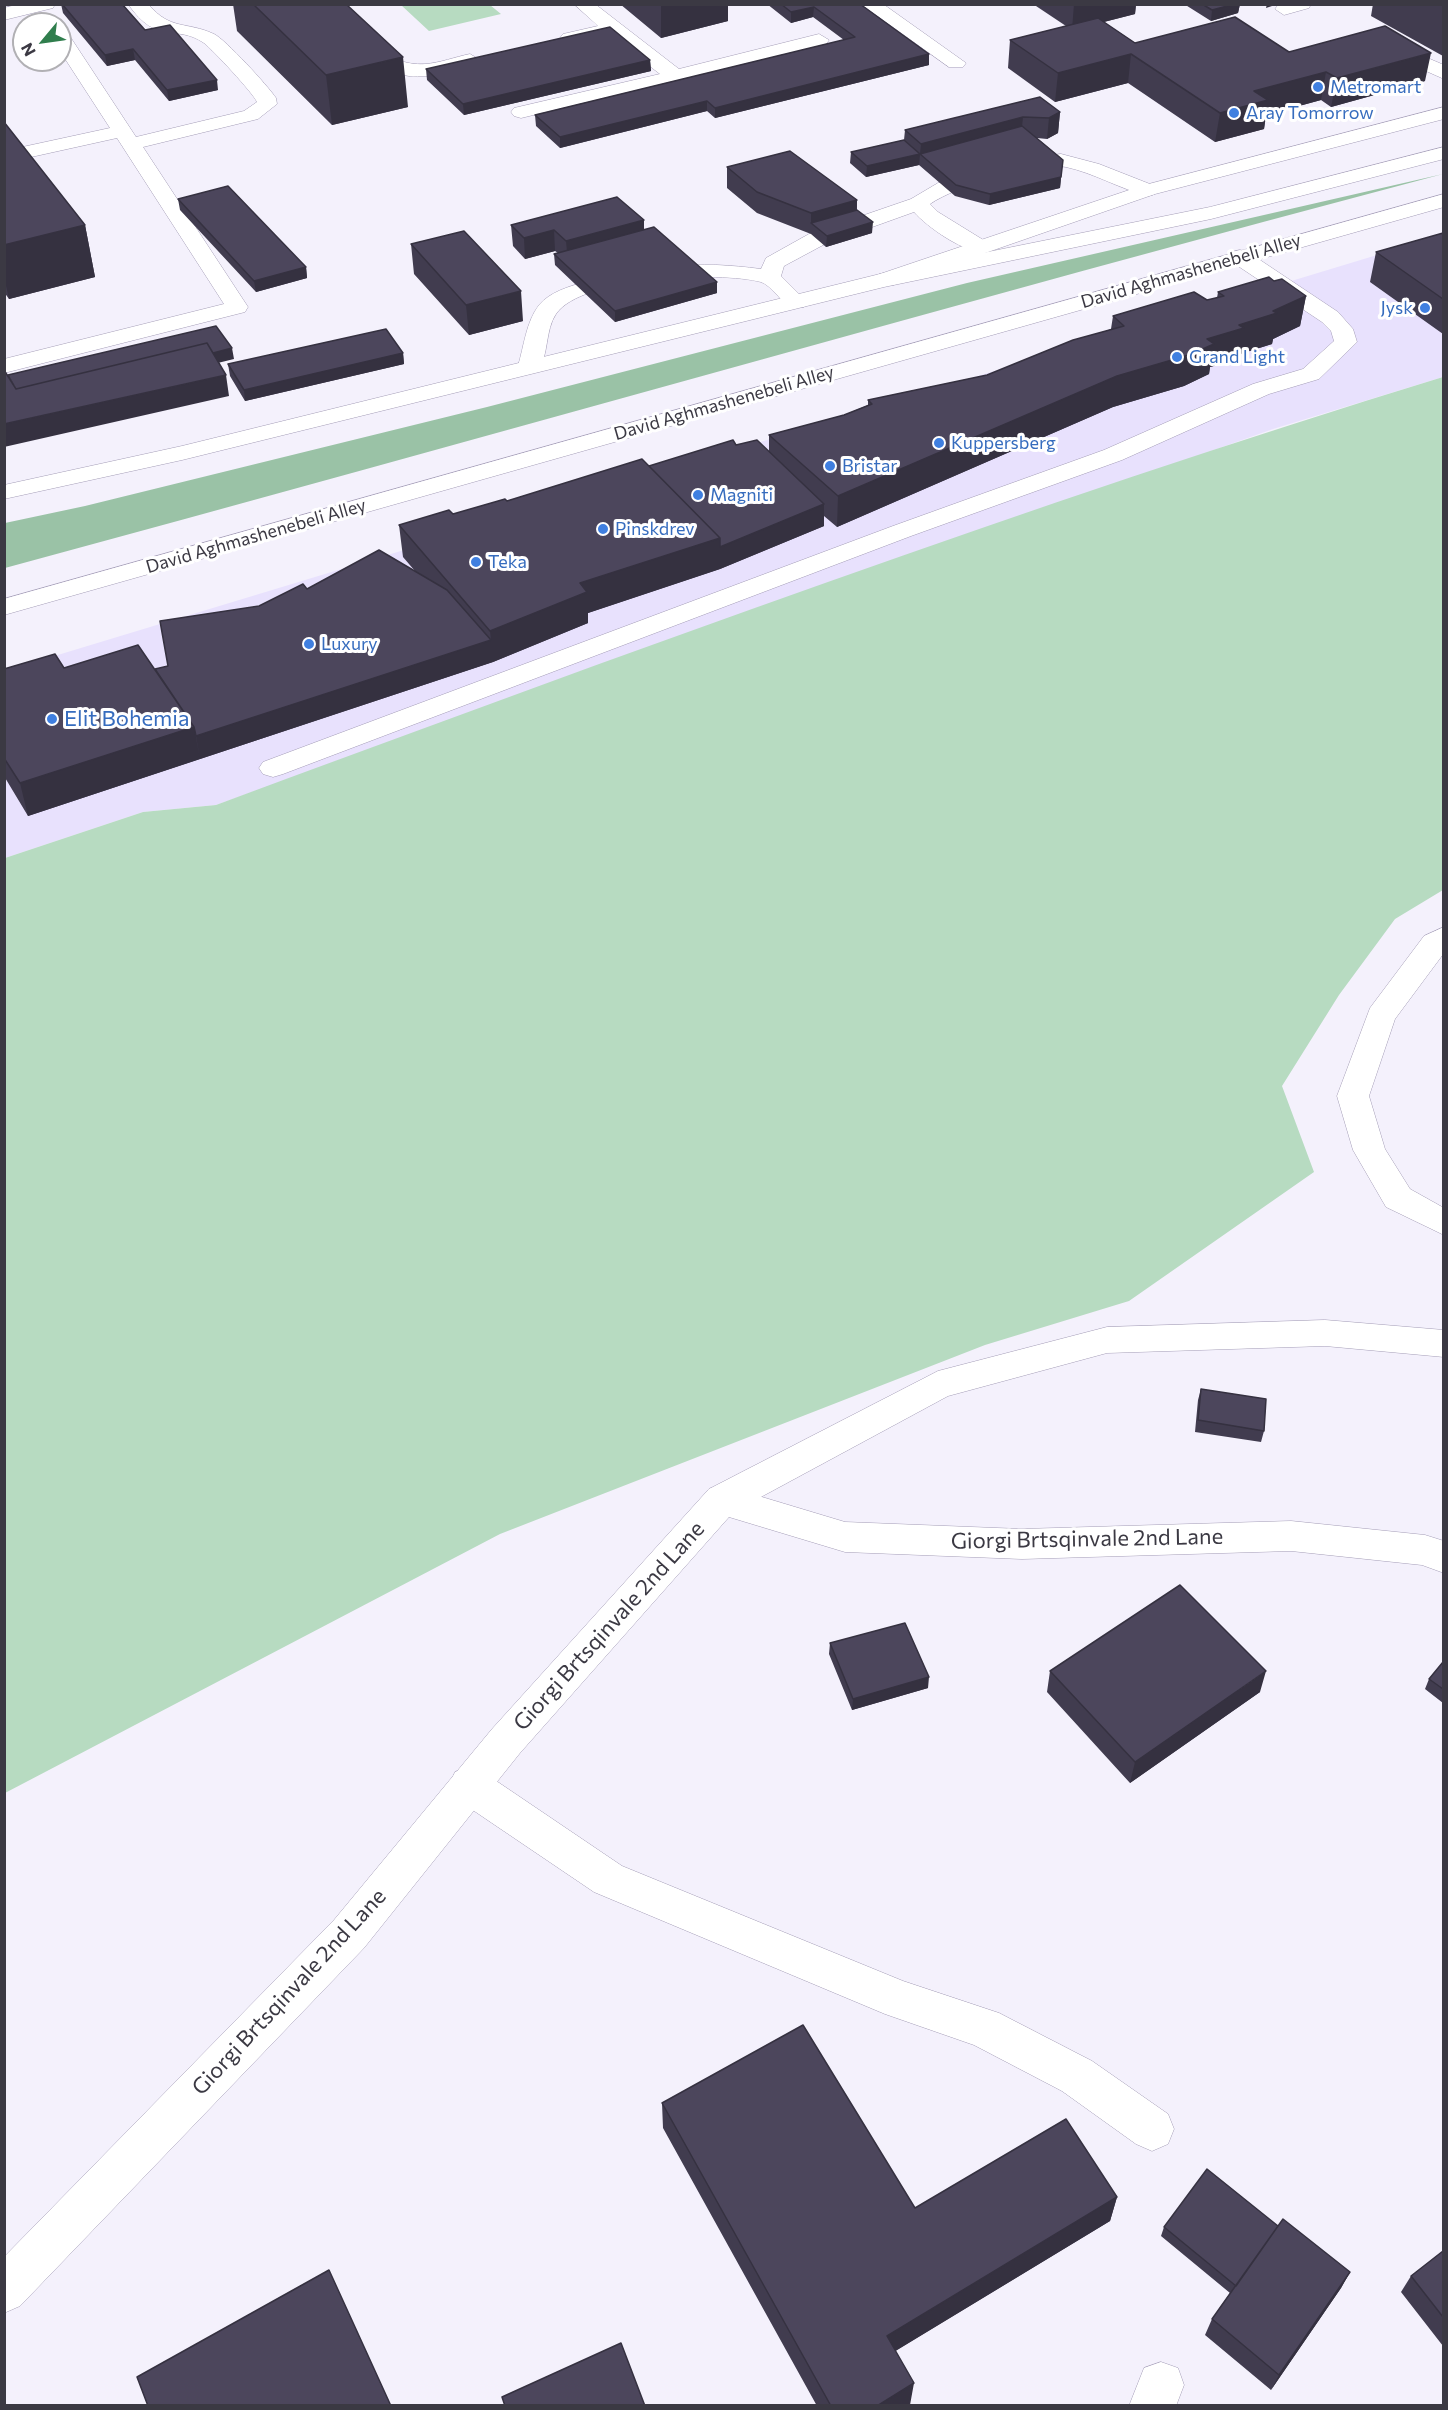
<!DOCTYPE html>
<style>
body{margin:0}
#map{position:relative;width:1448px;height:2410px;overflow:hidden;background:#f4f1fc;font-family:Commissioner,sans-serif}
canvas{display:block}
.frame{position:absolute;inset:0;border:6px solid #3b3943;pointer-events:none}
.north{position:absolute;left:12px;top:12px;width:60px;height:60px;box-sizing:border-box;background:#fff;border:2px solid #b1b0b4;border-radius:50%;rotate:241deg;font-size:16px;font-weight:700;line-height:24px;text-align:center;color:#3b3943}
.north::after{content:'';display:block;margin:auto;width:21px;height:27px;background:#307e4d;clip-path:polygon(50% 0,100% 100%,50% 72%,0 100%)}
</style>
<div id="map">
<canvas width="1448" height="2410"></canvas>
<div class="frame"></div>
<div class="north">N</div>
</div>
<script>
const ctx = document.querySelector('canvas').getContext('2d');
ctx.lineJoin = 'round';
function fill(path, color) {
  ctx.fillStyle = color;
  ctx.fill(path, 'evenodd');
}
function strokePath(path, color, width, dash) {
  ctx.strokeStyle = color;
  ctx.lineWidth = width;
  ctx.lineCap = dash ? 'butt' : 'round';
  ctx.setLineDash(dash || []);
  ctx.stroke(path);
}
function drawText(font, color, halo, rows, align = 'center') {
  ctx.font = font + ' Commissioner,sans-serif';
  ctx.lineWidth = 6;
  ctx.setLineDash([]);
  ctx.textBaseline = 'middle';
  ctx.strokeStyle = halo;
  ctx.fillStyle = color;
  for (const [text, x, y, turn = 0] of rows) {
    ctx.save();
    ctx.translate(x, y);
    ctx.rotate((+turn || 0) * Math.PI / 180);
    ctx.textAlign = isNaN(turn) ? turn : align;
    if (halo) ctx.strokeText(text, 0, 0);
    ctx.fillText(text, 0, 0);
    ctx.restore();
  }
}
const built = new Path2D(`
 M 1443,235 L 1443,377 L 1273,429 L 216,805 L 143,812 L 5,858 L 5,671 Z`);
const green = new Path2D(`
 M 401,5 L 490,5 L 501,14 L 429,31 Z
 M 1443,377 L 1443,890 L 1395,919 L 1339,995 L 1282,1086 L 1314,1172 L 1129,1301 L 985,1345 L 500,1534 L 5,1793 L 5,858 L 143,812 L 216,805 C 622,655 1029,504 1443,377 Z`);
const forest = new Path2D(`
 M 1443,174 C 963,301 485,438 5,568 L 5,523 L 85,506 L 487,407 L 967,283 Z`);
const service = new Path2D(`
 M 20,4 L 55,4 L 53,8 L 4,20 L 4,8 Z
 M 128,4 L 148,4 C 171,31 186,21 214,34 C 225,39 268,86 276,98 L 277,104 L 258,119 L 143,147 L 248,307 L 245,312 L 4,373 L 4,359 L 224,304 L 117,138 L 4,163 L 4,151 L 110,128 L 60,51 L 60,30 L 67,32 L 136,137 L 244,111 L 257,102 C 253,93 213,50 204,43 C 175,23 158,47 128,4 Z
 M 310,4 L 330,4 C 356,30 384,67 425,64 C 440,63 455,57 470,54 L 480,60 L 477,64 C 455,69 431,79 409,76 C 373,72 331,33 310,4 Z
 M 574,4 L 595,4 L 679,69 L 819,34 L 829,40 L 826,44 L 521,118 L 514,116 L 511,112 L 514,108 L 660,74 L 609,35 L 570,44 L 563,42 L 560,38 L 563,34 L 598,26 Z
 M 861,4 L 883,4 L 966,63 L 963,67 L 949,67 Z
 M 1311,4 L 1309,8 L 1284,15 L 1275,9 L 1279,4 Z
 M 1388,41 L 1444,65 L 1444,79 L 1381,51 L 1378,47 L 1381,43 Z
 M 1061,154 L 1099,164 L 1155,186 L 1158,190 L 1155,194 L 1148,196 C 1120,189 1094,173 1066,167 C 1035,161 956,186 930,204 L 938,212 L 985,241 L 988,246 L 985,251 C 966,255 926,226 914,212 L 825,244 L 784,266 L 781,276 L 807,302 L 804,307 L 788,307 C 781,300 770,285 761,282 C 720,271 582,276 556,314 C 545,330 549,355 538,371 L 522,371 L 518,366 C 524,346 526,322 539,305 C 550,292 568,287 584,282 C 643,263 700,261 761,269 L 766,258 L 809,234 L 911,199 L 938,183 L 1008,162 Z
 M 1240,250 L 1248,252 L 1338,312 L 1353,329 L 1357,342 L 1319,379 L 1269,394 L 1122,460 L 911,536 L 283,774 L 273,777 L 263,774 L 259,768 L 263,762 L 893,526 L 1104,450 L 1253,384 L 1303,369 L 1334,341 L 1331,331 L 1322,322 L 1232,262 L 1229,257 L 1232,252 Z
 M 1444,927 L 1444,953 L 1395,1019 L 1369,1096 L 1385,1149 L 1410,1189 L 1444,1208 L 1444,1235 L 1386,1207 L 1353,1150 L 1337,1096 L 1370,1008 L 1424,936 Z
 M 1325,1320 L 1444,1330 L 1444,1357 L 1325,1346 L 1107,1353 L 948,1396 L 735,1511 L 722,1515 L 709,1511 L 704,1500 L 709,1489 L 938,1371 L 1107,1327 Z
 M 469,1767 L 483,1772 L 622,1866 L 903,1981 L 999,2013 L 1092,2061 L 1168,2114 L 1174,2129 L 1168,2144 L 1152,2151 L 1136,2144 L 1062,2091 L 974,2045 L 885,2014 L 594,1892 L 455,1798 L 449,1785 L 455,1772 Z
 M 1161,2362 L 1178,2368 L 1184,2385 L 1176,2406 L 1129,2406 L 1144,2368 Z`);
const minor = new Path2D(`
 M 722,1485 L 845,1522 L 1022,1529 L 1291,1521 L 1425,1535 L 1444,1541 L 1444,1573 L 1422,1565 L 1291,1551 L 1022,1559 L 845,1552 L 729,1517 L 520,1753 L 364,1948 L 20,2306 L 4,2313 L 4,2257 L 334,1920 L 492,1729 L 709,1489 Z`);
const primary = new Path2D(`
 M 1444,107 L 1444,119 L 1155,194 L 893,285 L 877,285 L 874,280 L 877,275 L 1141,186 Z`);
const trunk = new Path2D(`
 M 1444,147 L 1444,159 L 1211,219 L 884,287 L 182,460 L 4,499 L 4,485 L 182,446 L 884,273 L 1210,207 Z
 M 1444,194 L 1444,207 L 4,615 L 4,599 Z`);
const wall = new Path2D(`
 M 61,4 L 122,4 L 145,30 L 218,90 L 169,101 L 135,60 L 107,66 L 63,13 Z
 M 233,4 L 346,4 L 408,107 L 332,125 L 237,31 Z
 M 620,4 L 728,4 L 728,21 L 661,38 Z
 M 767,4 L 860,4 L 929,54 L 929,65 L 715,118 L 707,111 L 560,148 L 536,126 L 535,115 L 844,40 L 813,17 L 791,23 Z
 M 1033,4 L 1136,4 L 1135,14 L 1104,22 L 1135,43 L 1289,52 L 1425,81 L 1331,107 L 1321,100 L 1266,115 L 1264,129 L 1215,142 L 1128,83 L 1055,102 L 1008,68 L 1010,40 L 1066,26 Z
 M 1184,4 L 1240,4 L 1238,13 L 1211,21 Z
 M 1373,4 L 1443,4 L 1443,56 L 1371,16 Z
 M 650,60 L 651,71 L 464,115 L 427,80 L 426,69 Z
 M 1060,112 L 1058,133 L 1047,139 L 1037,138 L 1063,160 L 1060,188 L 989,205 L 955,196 L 919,165 L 866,177 L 850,163 L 851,152 L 904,140 L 905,130 Z
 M 4,122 L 85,225 L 95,277 L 9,299 L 4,292 Z
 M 727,167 L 857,200 L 857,210 L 872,233 L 826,247 L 811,234 L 757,213 L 727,188 Z
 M 178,199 L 306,267 L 307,278 L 256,292 L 180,210 Z
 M 644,220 L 644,230 L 717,293 L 615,322 L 555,265 L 554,254 L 558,253 L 555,251 L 525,259 L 513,246 L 511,225 Z
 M 1443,233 L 1443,334 L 1370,282 L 1376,252 Z
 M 411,244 L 523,321 L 469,335 L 414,274 Z
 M 1274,281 L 1306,296 L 1300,326 L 1273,339 L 1272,344 L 1240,354 L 1239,359 L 1210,367 L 1209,374 L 1184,386 L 1113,407 L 837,527 L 824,516 L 824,526 L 720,569 L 588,613 L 588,623 L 493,662 L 28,816 L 4,776 L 4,669 L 64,668 L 155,669 L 168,666 L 259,606 L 307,589 L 415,571 L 403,557 L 399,525 L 453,514 L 736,445 L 769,451 L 769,435 L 844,415 L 868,405 L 868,400 L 987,375 L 1111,329 L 1113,316 L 1207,300 L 1217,298 L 1218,292 Z
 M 403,353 L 404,364 L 245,401 L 230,376 L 228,364 Z
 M 1201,1389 L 1264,1431 L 1261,1442 L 1195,1432 L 1198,1400 Z
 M 830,1643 L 928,1688 L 852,1710 L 829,1654 Z
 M 1443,1662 L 1443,1703 L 1425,1689 L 1429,1679 Z
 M 1050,1671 L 1260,1692 L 1130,1783 L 1047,1692 Z
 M 662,2103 L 915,2208 L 1117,2197 L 1110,2221 L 895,2351 L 910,2405 L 908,2406 L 817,2406 L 663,2128 Z
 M 1278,2226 L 1350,2272 L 1341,2288 L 1271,2390 L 1205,2335 L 1212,2319 L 1230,2293 L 1161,2236 L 1164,2227 Z
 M 1443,2251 L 1443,2346 L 1401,2292 L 1411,2276 Z`);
const shadedWall = new Path2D(`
 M 661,4 L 728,4 L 728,21 L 661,38 Z
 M 1074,4 L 1136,4 L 1135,14 L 1072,30 Z
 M 1235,4 L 1240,4 L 1238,13 L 1211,21 L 1212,10 Z
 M 1267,4 L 1278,4 L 1266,8 Z
 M 814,7 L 813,17 L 791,23 L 791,12 Z
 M 133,49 L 135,60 L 107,66 L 105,55 Z
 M 1431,53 L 1425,81 L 1331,107 L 1337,78 Z
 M 929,54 L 929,65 L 715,118 L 715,108 Z
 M 1131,54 L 1128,83 L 1055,102 L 1058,73 Z
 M 403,57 L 408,107 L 332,125 L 326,75 Z
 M 650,60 L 651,71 L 464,115 L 463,104 Z
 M 1326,72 L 1321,100 L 1266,115 L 1264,129 L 1215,142 L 1220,113 L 1254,91 Z
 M 217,80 L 218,90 L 169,101 L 167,90 Z
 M 707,101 L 707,111 L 560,148 L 560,137 Z
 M 1060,112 L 1058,133 L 1047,139 L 1049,118 Z
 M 1023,117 L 1021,137 L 920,154 L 919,165 L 866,177 L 867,166 L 920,154 L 921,144 Z
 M 1061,177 L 1060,188 L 989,205 L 990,194 Z
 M 857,200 L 856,221 L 811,223 L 811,213 Z
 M 644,220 L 644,241 L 568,262 L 566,241 Z
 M 873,222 L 872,233 L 826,247 L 827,236 Z
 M 85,225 L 95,277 L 9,299 L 4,277 L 4,245 Z
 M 554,230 L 555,251 L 525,259 L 524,238 Z
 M 306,267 L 307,278 L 256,292 L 254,281 Z
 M 717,282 L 717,293 L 615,322 L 615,311 Z
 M 521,291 L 523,321 L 469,335 L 466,305 Z
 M 1306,296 L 1300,326 L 1273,339 L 1272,344 L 1240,354 L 1239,359 L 1210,367 L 1209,374 L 1184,386 L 1113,407 L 837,527 L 838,496 L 1117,376 L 1273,311 Z
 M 232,348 L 234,359 L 21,411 L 18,400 Z
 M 403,353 L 404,364 L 245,401 L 244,390 Z
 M 226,375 L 229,396 L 4,447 L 4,424 Z
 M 824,504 L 824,526 L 720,569 L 588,613 L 588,623 L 493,662 L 200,759 L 196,736 L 491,640 L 490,631 L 580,583 Z
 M 194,727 L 200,759 L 28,816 L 20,783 Z
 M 1266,1671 L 1260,1692 L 1130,1783 L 1135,1762 Z
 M 929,1677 L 928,1688 L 852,1710 L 853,1699 Z
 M 1117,2197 L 1110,2221 L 884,2358 L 887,2336 Z
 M 1350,2272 L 1341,2288 L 1271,2390 L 1279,2375 Z
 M 914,2383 L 910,2405 L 908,2406 L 877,2406 Z`);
const building = new Path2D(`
 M 62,4 L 122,4 L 145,30 L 170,25 L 217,80 L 167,90 L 133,49 L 105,55 Z
 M 253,4 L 346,4 L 403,57 L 326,75 Z
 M 781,4 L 860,4 L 929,54 L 715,108 L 707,101 L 560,137 L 535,115 L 855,37 L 814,7 L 791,12 Z
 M 1202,4 L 1235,4 L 1212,10 Z
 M 1235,17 L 1289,52 L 1385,26 L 1431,53 L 1337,78 L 1326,72 L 1254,91 L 1268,100 L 1220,113 L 1131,54 L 1058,73 L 1010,40 L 1098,18 L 1135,43 Z
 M 610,27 L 650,60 L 463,104 L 426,69 Z
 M 1040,97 L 1060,112 L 1049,118 L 1023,117 L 921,144 L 905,130 Z
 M 4,122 L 85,225 L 4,245 Z
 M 1022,126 L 1063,160 L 1061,177 L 990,194 L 956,185 L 920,154 Z
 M 904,140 L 920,154 L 867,166 L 851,152 Z
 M 790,151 L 857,200 L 811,213 L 757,192 L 727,167 Z
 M 228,186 L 306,267 L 254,281 L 178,199 Z
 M 617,197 L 644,220 L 566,241 L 554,230 L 524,238 L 511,225 Z
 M 857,210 L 873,222 L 827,236 L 811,223 Z
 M 654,227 L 717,282 L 615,311 L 554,254 Z
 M 464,231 L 521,291 L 466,305 L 411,244 Z
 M 1443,233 L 1443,299 L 1376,252 Z
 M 1269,277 L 1274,281 L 1282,279 L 1306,296 L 1273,311 L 1277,313 L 1239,325 L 1244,328 L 1207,339 L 1214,344 L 1189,355 L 1117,376 L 838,496 L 769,435 L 844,415 L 872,404 L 868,400 L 987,375 L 1073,340 L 1124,326 L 1113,316 L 1194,292 L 1207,300 L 1224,296 L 1218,292 Z
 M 216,326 L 232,348 L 213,353 L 207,343 L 16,389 L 8,375 Z
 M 386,329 L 403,353 L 244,390 L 228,364 Z
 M 207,343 L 226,375 L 4,424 L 4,370 L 16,389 Z
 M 733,440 L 736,445 L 757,440 L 824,504 L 720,547 L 720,538 L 649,466 Z
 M 642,459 L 720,538 L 580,583 L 587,592 L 490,631 L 399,525 L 449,510 L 453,514 L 505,499 L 507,501 Z
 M 379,550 L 447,590 L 491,640 L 196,736 L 194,727 L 155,669 L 168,666 L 160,621 L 259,606 L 303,584 L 307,589 Z
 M 138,645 L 194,727 L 20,783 L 4,758 L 4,669 L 55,654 L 64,668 Z
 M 1201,1389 L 1266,1399 L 1264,1431 L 1198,1420 Z
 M 1180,1585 L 1266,1671 L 1135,1762 L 1050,1671 Z
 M 905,1623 L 929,1677 L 853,1699 L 830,1643 Z
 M 1443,1662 L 1443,1689 L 1429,1679 Z
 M 803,2025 L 915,2208 L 1066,2119 L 1117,2197 L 887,2336 L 914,2383 L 877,2406 L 831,2406 L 662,2103 Z
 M 1207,2169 L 1278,2226 L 1236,2286 L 1164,2227 Z
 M 1283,2219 L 1350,2272 L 1279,2375 L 1212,2319 Z
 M 1443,2251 L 1443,2317 L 1411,2276 Z
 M 329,2270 L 391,2406 L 148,2406 L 137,2377 Z
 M 621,2343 L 645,2406 L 505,2406 L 502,2397 Z`);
const markers = [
 [1318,87,6,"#3f7fe0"],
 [1234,113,6,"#3f7fe0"],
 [1425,308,6,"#3f7fe0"],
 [1177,357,6,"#3f7fe0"],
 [939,443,6,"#3f7fe0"],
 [830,466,6,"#3f7fe0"],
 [698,495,6,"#3f7fe0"],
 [603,529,6,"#3f7fe0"],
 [476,562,6,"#3f7fe0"],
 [309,644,6,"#3f7fe0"],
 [52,719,6,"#3f7fe0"]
];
const farShopnames = [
 ["Metromart",1330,87],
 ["Aray Tomorrow",1246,113],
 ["Jysk",1413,308,"right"],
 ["Grand Light",1189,357],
 ["Kuppersberg",951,443],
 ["Bristar",842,466],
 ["Magniti",710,495],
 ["Pinskdrev",615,529],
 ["Teka",488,562],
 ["Luxury",321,644]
];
const farStreetnames = [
 ["David Aghmashenebeli Alley",1191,271,-16],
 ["David Aghmashenebeli Alley",724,403,-16],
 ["David Aghmashenebeli Alley",256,536,-16]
];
const shopNames = [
 ["Elit Bohemia",64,719]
];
const streetNames = [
 ["Giorgi Brtsqinvale 2nd Lane",1087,1539,-1],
 ["Giorgi Brtsqinvale 2nd Lane",609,1626,-48],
 ["Giorgi Brtsqinvale 2nd Lane",289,1992,-47]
];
fill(built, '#e8e1fd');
fill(green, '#b7dbc1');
fill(forest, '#9ac2a6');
strokePath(service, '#a49db7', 1);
strokePath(minor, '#a49db7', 1);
strokePath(primary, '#a49db7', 1);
strokePath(trunk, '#a49db7', 1);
fill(service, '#fff');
fill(minor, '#fff');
fill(primary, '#fff');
fill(trunk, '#fff');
fill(wall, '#413c4f');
fill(shadedWall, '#353140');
fill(building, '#4c465c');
strokePath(building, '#353140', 1.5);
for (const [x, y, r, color] of markers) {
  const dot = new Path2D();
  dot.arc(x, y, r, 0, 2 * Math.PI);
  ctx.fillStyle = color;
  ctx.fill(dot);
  strokePath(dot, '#fff', 2);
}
drawText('18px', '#366cbe', '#fff', farShopnames, 'left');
drawText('18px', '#3b3943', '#fff', farStreetnames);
drawText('22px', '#366cbe', '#fff', shopNames, 'left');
drawText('22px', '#3b3943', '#fff', streetNames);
</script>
